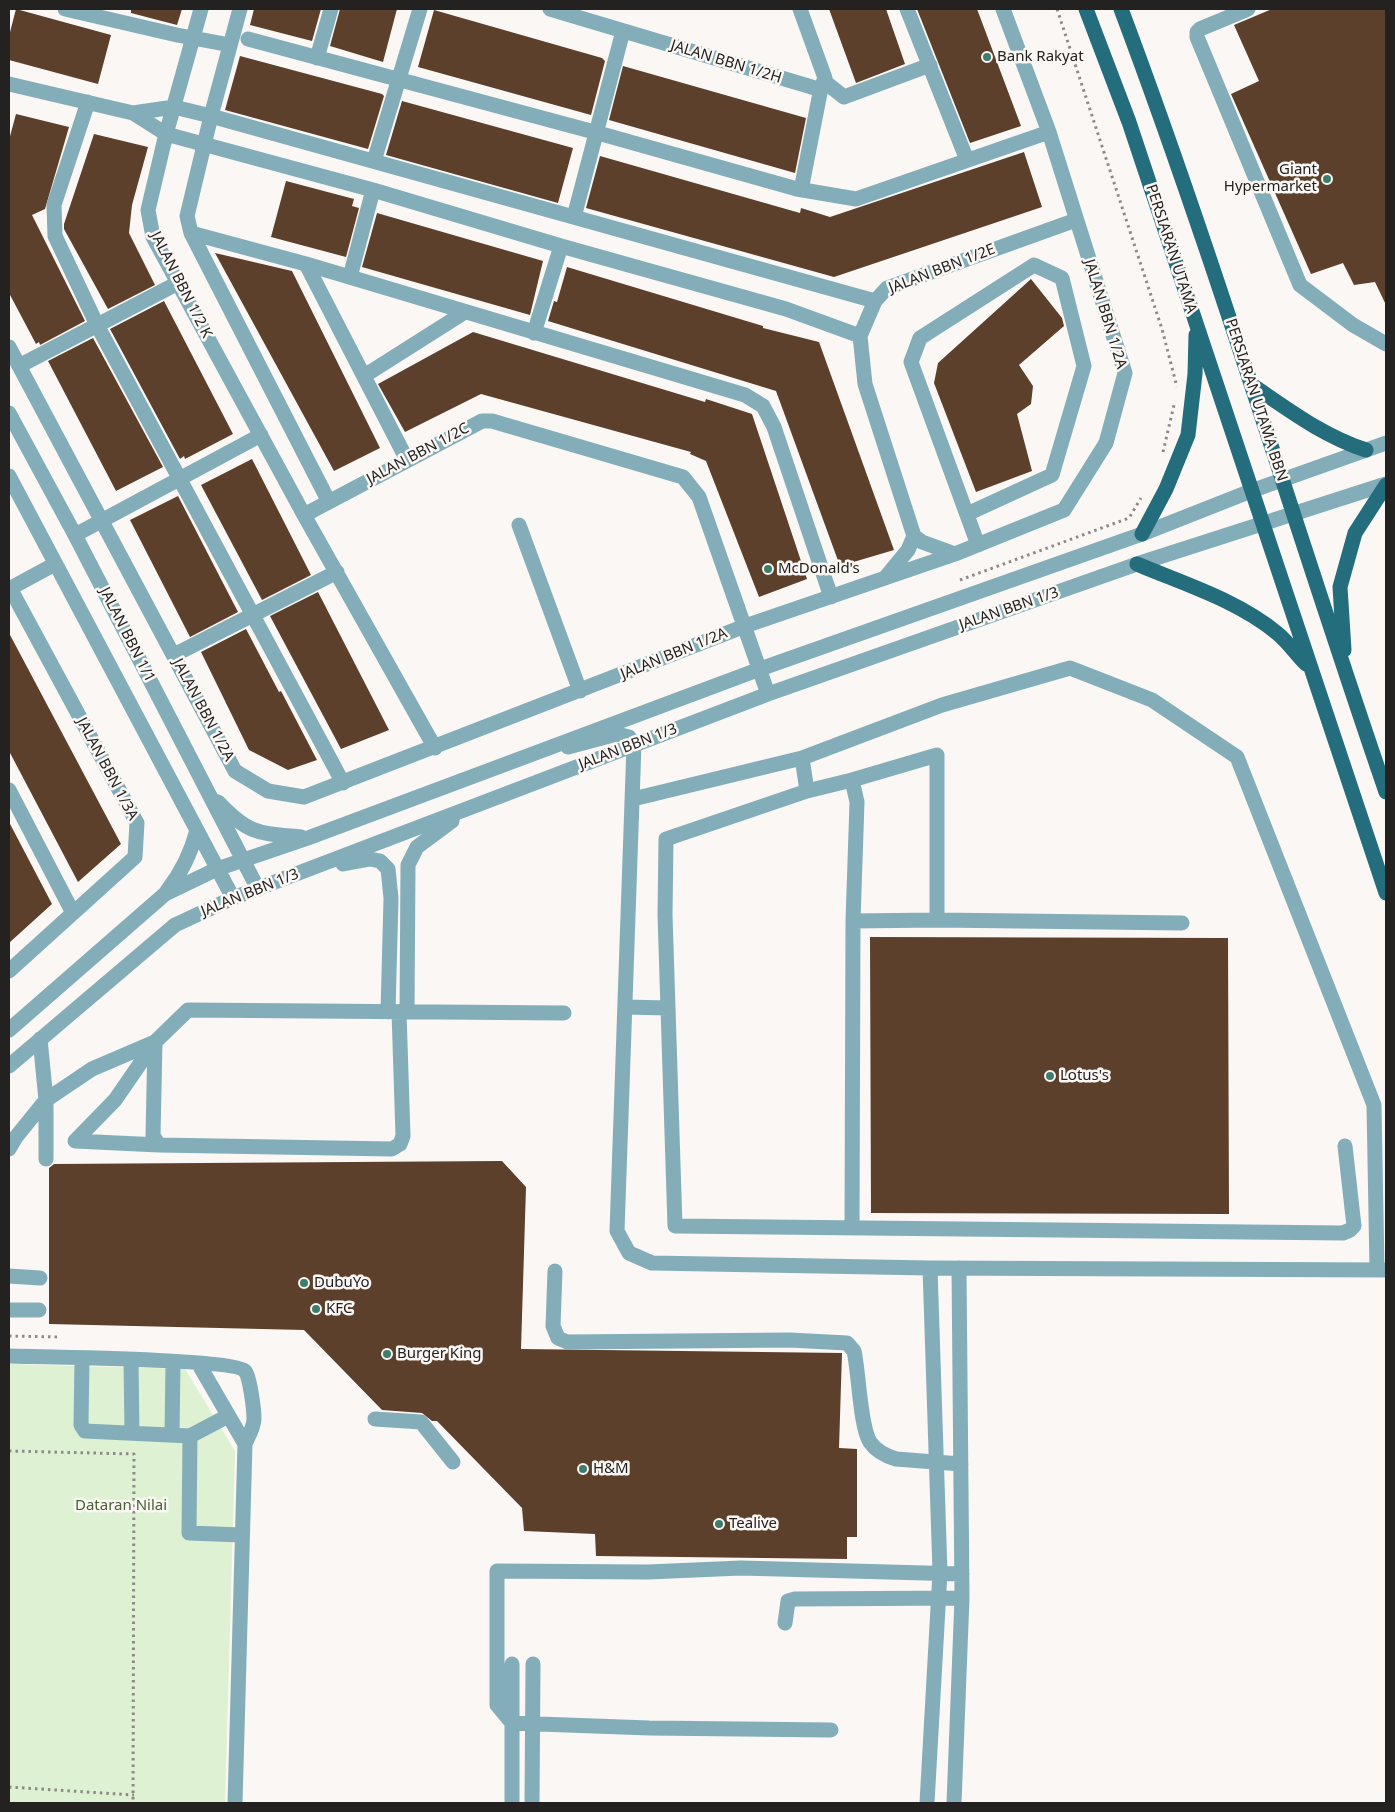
<!DOCTYPE html>
<style>
body{margin:0}
#map{position:relative;width:1395px;height:1812px;overflow:hidden;background:#fbf7f4;font-family:"Noto Sans",sans-serif}
canvas{display:block}
.frame{position:absolute;inset:0;border:10px solid #242221;pointer-events:none}
</style>
<div id="map">
<canvas width="1395" height="1812"></canvas>
<div class="frame"></div>
</div>
<script>
const ctx = document.querySelector('canvas').getContext('2d');
ctx.lineJoin = 'round';
function fill(path, color) {
  ctx.fillStyle = color;
  ctx.fill(path, 'evenodd');
}
function strokePath(path, color, width, dash) {
  ctx.strokeStyle = color;
  ctx.lineWidth = width;
  ctx.lineCap = dash ? 'butt' : 'round';
  ctx.setLineDash(dash || []);
  ctx.stroke(path);
}
function drawText(font, color, halo, rows, align = 'center') {
  ctx.font = font + ' "Noto Sans",sans-serif';
  ctx.lineWidth = 5;
  ctx.setLineDash([]);
  ctx.textBaseline = 'middle';
  ctx.strokeStyle = halo;
  ctx.fillStyle = color;
  for (const [text, x, y, turn = 0] of rows) {
    ctx.save();
    ctx.translate(x, y);
    ctx.rotate((+turn || 0) * Math.PI / 180);
    ctx.textAlign = isNaN(turn) ? turn : align;
    if (halo) ctx.strokeText(text, 0, 0);
    ctx.fillText(text, 0, 0);
    ctx.restore();
  }
}
const green = new Path2D(`
 M 9,1364 L 185,1369 L 235,1451 L 225,1803 L 9,1803 Z`);
const building = new Path2D(`
 M 16,9 L 111,35 L 98,84 L 9,60 L 9,36 Z
 M 131,9 L 182,9 L 177,25 L 131,13 Z
 M 254,9 L 321,9 L 312,41 L 250,25 Z
 M 340,9 L 397,9 L 383,62 L 330,46 Z
 M 829,9 L 886,9 L 905,64 L 856,83 Z
 M 917,9 L 977,9 L 1021,126 L 970,143 Z
 M 1272,9 L 1386,9 L 1386,305 L 1375,282 L 1354,285 L 1343,263 L 1311,274 L 1231,94 L 1259,81 L 1234,25 Z
 M 434,10 L 602,58 L 605,61 L 591,115 L 418,67 Z
 M 240,56 L 382,94 L 384,96 L 368,149 L 225,110 Z
 M 623,66 L 806,118 L 795,173 L 609,120 Z
 M 402,101 L 573,148 L 558,203 L 386,155 Z
 M 16,114 L 69,127 L 45,209 L 32,215 L 85,321 L 40,345 L 39,342 L 36,344 L 9,293 L 9,140 Z
 M 94,134 L 148,147 L 132,205 L 129,233 L 155,285 L 108,309 L 64,229 L 64,224 Z
 M 1024,152 L 1042,207 L 834,277 L 586,208 L 600,156 L 800,213 L 801,208 L 830,217 Z
 M 286,181 L 354,199 L 352,206 L 359,208 L 346,257 L 271,237 Z
 M 377,213 L 543,261 L 530,315 L 362,267 Z
 M 215,253 L 292,271 L 380,448 L 334,471 Z
 M 567,267 L 763,326 L 763,328 L 819,342 L 894,550 L 840,566 L 776,391 L 548,321 L 554,301 L 557,302 Z
 M 1031,279 L 1062,318 L 1064,326 L 1019,365 L 1033,386 L 1031,404 L 1017,414 L 1032,471 L 976,492 L 934,383 L 938,363 Z
 M 164,301 L 233,434 L 185,459 L 184,456 L 180,459 L 110,329 Z
 M 473,332 L 705,402 L 706,399 L 752,414 L 807,579 L 759,597 L 706,461 L 690,454 L 691,452 L 481,394 L 405,432 L 378,384 Z
 M 93,338 L 163,467 L 116,491 L 48,361 Z
 M 252,459 L 311,575 L 262,600 L 201,485 Z
 M 178,496 L 238,612 L 190,637 L 130,520 Z
 M 318,592 L 389,730 L 341,749 L 270,616 Z
 M 246,629 L 279,692 L 281,691 L 317,760 L 288,770 L 249,750 L 201,652 Z
 M 9,633 L 121,844 L 78,882 L 9,751 Z
 M 9,822 L 52,904 L 9,943 Z
 M 870,937 L 1228,938 L 1229,1214 L 871,1213 Z
 M 502,1161 L 526,1187 L 521,1349 L 842,1353 L 839,1448 L 857,1449 L 857,1537 L 847,1537 L 847,1559 L 596,1556 L 595,1534 L 524,1531 L 522,1508 L 437,1421 L 432,1421 L 422,1413 L 382,1410 L 304,1330 L 49,1324 L 49,1168 L 54,1164 Z`);
const path = new Path2D(`
 M 1057,9 L 1162,329 L 1177,387
 M 1163,452 L 1174,405
 M 960,580 L 1129,518 L 1141,498
 M 9,1336 L 61,1337
 M 9,1451 L 134,1454 L 133,1803
 M 9,1787 L 134,1795`);
const minor = new Path2D(`
 M 65,9 L 177,35 L 230,45
 M 201,9 L 166,134 L 148,210 L 153,237 L 304,515 L 435,748
 M 240,9 L 211,116 L 187,216 L 191,233 L 329,502
 M 550,9 L 815,88 L 821,88
 M 800,9 L 825,78 L 821,88 L 801,190
 M 907,9 L 967,160
 M 1248,9 L 1200,29 L 1197,32 L 1197,37 L 1300,285 L 1353,325 L 1386,344
 M 248,39 L 598,133 L 797,189 L 856,199 L 1049,132
 M 317,58 L 331,9
 M 825,82 L 844,97 L 930,65
 M 9,84 L 133,113 L 166,134 L 373,190 L 561,246 L 786,309 L 860,336
 M 88,102 L 54,205 L 55,236 L 97,325 L 343,783
 M 133,113 L 174,107 L 211,116 L 875,301
 M 374,161 L 420,9
 M 574,217 L 623,31
 M 191,233 L 306,264 L 745,395 L 763,406 L 774,427 L 831,597
 M 306,264 L 407,460
 M 350,277 L 373,190
 M 534,333 L 561,246
 M 9,347 L 235,771 L 268,791 L 304,797 L 745,626 L 955,554 L 1064,510 L 1106,443 L 1125,373 L 1049,132 L 1003,9
 M 19,366 L 178,283
 M 364,376 L 465,312
 M 9,413 L 75,535 L 258,889
 M 9,476 L 233,898
 M 967,514 L 1052,475 L 1084,366 L 1062,278 L 1034,265 L 920,338 L 911,362 L 978,545
 M 304,515 L 482,421 L 492,421 L 683,477 L 699,497 L 768,694
 M 519,525 L 580,691
 M 75,535 L 261,435
 M 955,554 L 922,542 L 914,536 L 865,384 L 860,336 L 875,301 L 887,288 L 1076,220
 M 885,578 L 908,550 L 914,536
 M 9,589 L 55,564
 M 174,655 L 337,572
 M 568,747 L 617,734 L 629,737 L 634,744 L 617,1231 L 629,1253 L 652,1263 L 930,1268 L 1386,1270
 M 802,758 L 807,791
 M 852,780 L 937,755 L 937,920 L 853,921
 M 9,790 L 73,913
 M 633,799 L 802,758 L 942,705 L 1070,668 L 1152,700 L 1237,757 L 1374,1105 L 1377,1269
 M 218,802 C 249,835 259,833 301,837
 M 343,864 L 370,859 L 380,861 L 388,869 L 391,898 L 388,1012
 M 167,891 C 182,872 191,853 197,830
 M 937,920 L 1182,923
 M 9,971 L 135,857 L 137,823 L 10,588
 M 625,1007 L 668,1008
 M 399,1012 L 403,1136 L 400,1144 L 392,1149 L 159,1145 L 153,1136 L 155,1042 L 188,1010 L 564,1013
 M 407,1012 L 408,865 L 417,847 L 452,821
 M 9,1030 L 165,894 L 217,869 L 308,838 L 760,669 L 1142,534 L 1251,491 L 1386,443
 M 40,1039 L 46,1100 L 92,1069 L 155,1042
 M 155,1042 L 115,1100 L 75,1141 L 159,1145
 M 9,1066 L 175,925 L 233,898 L 768,694 L 1137,564 L 1386,484
 M 9,1149 L 16,1137 L 46,1100
 M 46,1159 L 46,1100
 M 852,1228 L 853,921 L 857,802 L 852,780 L 807,791 L 666,839 L 665,915 L 675,1226 L 1343,1233 L 1350,1230 L 1354,1226 L 1345,1146
 M 555,1271 L 553,1326 L 558,1338 L 567,1342 L 790,1340 L 847,1343 L 854,1351 C 859,1373 860,1427 870,1442 C 876,1451 886,1456 896,1459 L 961,1464
 M 9,1276 L 40,1278
 M 9,1310 L 39,1310
 M 9,1356 C 38,1357 234,1359 245,1371 C 250,1377 254,1410 254,1419 C 254,1427 248,1437 245,1444 L 235,1803
 M 82,1359 L 81,1425 L 85,1431 L 190,1436
 M 131,1361 L 132,1433
 M 198,1363 L 245,1444
 M 228,1416 L 190,1436 L 189,1533 L 242,1535
 M 375,1419 L 421,1422 L 453,1462
 M 172,1435 L 173,1362
 M 785,1623 L 788,1601 L 795,1599 L 962,1598
 M 512,1664 L 512,1803
 M 831,1730 L 649,1728 L 512,1723 L 497,1705 L 497,1571 L 648,1572 L 741,1568 L 962,1574
 M 532,1803 L 533,1664
 M 927,1803 L 940,1572 L 930,1268
 M 954,1803 L 962,1598 L 959,1268`);
const major = new Path2D(`
 M 1086,9 L 1129,122 L 1386,893
 M 1121,9 C 1218,267 1296,531 1386,792
 M 1252,385 C 1289,410 1323,436 1366,450
 M 1142,534 L 1166,489 L 1188,435 L 1195,374 L 1196,335
 M 1137,564 C 1184,584 1237,600 1277,633 C 1288,642 1296,654 1306,664
 M 1344,650 L 1340,587 L 1355,533 L 1386,485`);
const markers = [
 [987,57,5,"#3d7d6b"],
 [1327,179,5,"#3d7d6b"],
 [768,569,5,"#3d7d6b"],
 [1050,1076,5,"#3d7d6b"],
 [304,1283,5,"#3d7d6b"],
 [316,1309,5,"#3d7d6b"],
 [387,1354,5,"#3d7d6b"],
 [583,1469,5,"#3d7d6b"],
 [719,1524,5,"#3d7d6b"]
];
const poiNames = [
 ["Bank Rakyat",997,57],
 ["Giant",1317,170,"right"],
 ["Hypermarket",1317,187,"right"],
 ["McDonald's",778,569],
 ["Lotus's",1060,1076],
 ["DubuYo",314,1283],
 ["KFC",326,1309],
 ["Burger King",397,1354],
 ["H&M",593,1469],
 ["Tealive",729,1524]
];
const streetNames = [
 ["JALAN BBN 1/2H",726,62,17],
 ["PERSIARAN UTAMA",1171,249,72],
 ["JALAN BBN 1/2E",942,269,-21],
 ["JALAN BBN 1/2 K",181,285,63],
 ["JALAN BBN 1/2A",1105,314,73],
 ["PERSIARAN UTAMA BBN",1256,400,72],
 ["JALAN BBN 1/2C",418,454,-28],
 ["JALAN BBN 1/3",1009,609,-19],
 ["JALAN BBN 1/1",127,635,63],
 ["JALAN BBN 1/2A",674,654,-22],
 ["JALAN BBN 1/2A",203,710,62],
 ["JALAN BBN 1/3",628,747,-21],
 ["JALAN BBN 1/3A",107,769,62],
 ["JALAN BBN 1/3",250,893,-22]
];
const parkNames = [
 ["Dataran Nilai",121,1506]
];
fill(green, '#def2d3');
fill(building, '#5c402c');
strokePath(path, '#8c8987', 3, [2.5, 4]);
strokePath(minor, '#83aeb9', 15);
strokePath(major, '#246d7d', 15);
for (const [x, y, r, color] of markers) {
  const dot = new Path2D();
  dot.arc(x, y, r, 0, 2 * Math.PI);
  ctx.fillStyle = color;
  ctx.fill(dot);
  strokePath(dot, '#fbf7f4', 2);
}
drawText('15px', '#242221', '#fbf7f4', poiNames, 'left');
drawText('15px', '#242221', '#fbf7f4', streetNames);
drawText('15px', '#456132', '#fbf7f4', parkNames);
</script>
